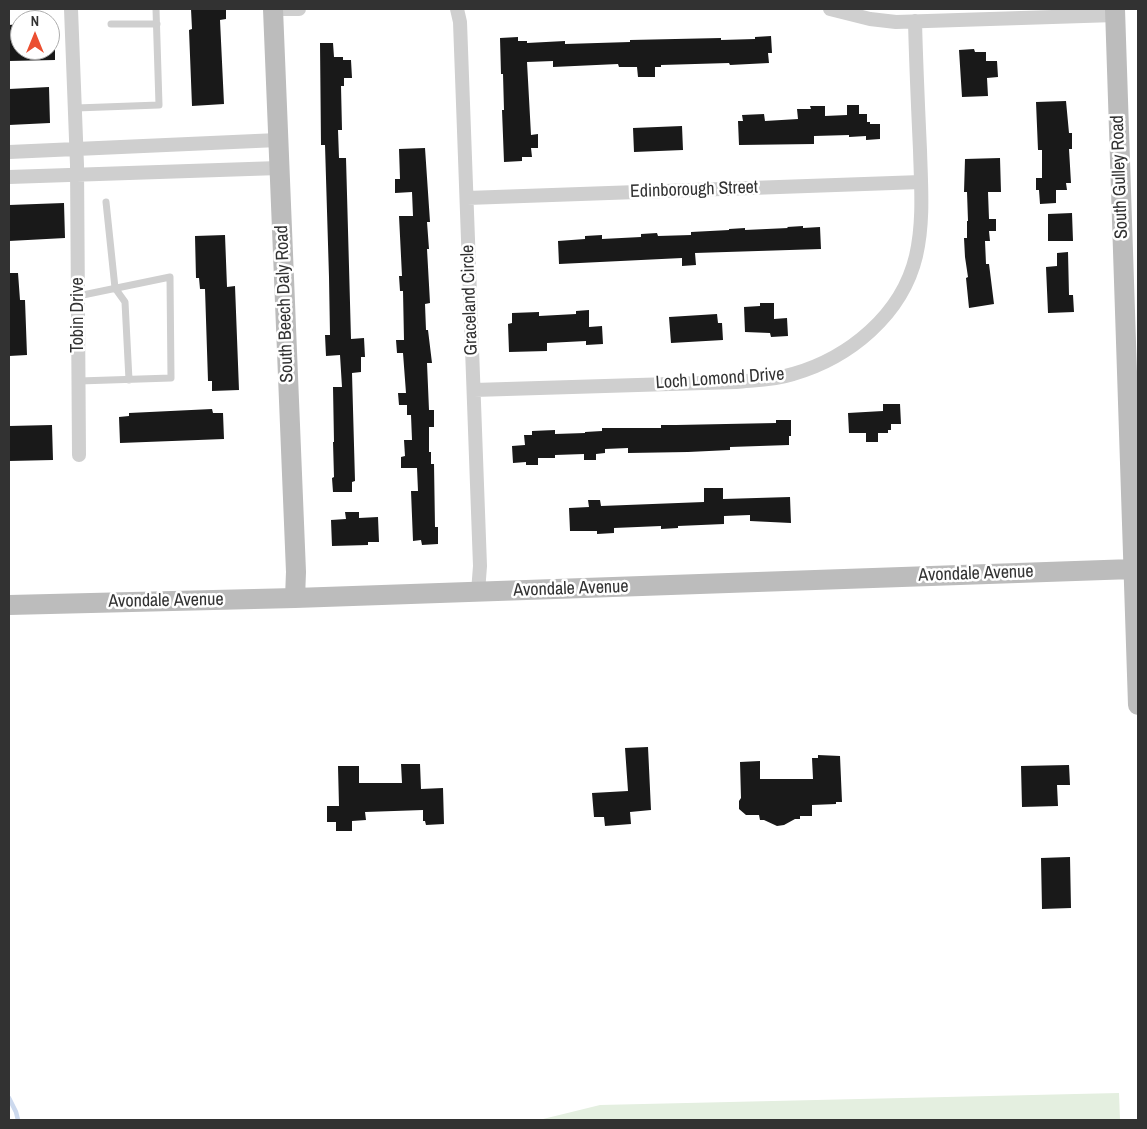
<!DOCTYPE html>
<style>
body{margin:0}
#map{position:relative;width:1147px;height:1129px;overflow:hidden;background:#fff;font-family:"Archivo Narrow",sans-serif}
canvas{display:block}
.frame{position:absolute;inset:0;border:10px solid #323232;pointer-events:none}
.north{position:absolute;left:10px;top:10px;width:50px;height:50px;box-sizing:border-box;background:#fff;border:1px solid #adadad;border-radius:50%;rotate:0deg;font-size:14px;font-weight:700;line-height:20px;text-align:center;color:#323232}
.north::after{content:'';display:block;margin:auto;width:18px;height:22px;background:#eb4f31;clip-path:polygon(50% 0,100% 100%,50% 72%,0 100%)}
</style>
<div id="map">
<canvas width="1147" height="1129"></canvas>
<div class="frame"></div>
<div class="north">N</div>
</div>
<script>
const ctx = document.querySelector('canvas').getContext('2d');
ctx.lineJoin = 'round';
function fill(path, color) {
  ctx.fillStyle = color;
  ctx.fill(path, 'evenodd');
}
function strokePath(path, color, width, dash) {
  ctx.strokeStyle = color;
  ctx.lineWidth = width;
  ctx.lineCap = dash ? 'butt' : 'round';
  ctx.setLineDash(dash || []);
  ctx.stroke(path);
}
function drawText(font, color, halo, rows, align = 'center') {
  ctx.font = font + ' "Archivo Narrow",sans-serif';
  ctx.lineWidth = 5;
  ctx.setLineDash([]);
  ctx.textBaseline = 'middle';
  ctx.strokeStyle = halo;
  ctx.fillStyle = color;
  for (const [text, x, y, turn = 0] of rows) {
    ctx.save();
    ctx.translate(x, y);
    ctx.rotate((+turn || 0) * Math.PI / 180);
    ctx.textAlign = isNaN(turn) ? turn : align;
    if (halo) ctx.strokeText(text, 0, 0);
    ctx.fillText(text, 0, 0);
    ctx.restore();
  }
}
const green = new Path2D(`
 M 1119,1093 L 1120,1120 L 539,1120 L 600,1105 Z`);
const stream = new Path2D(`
 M 9,1098 L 16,1112 L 18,1120`);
const building = new Path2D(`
 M 191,9 L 226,9 L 226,19 L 220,20 L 224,104 L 192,106 L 189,30 L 192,29 Z
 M 20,24 L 20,50 L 55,50 L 55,60 L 9,61 L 9,25 Z
 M 771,36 L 772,53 L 768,53 L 769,63 L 730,65 L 729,63 L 661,65 L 661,67 L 655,67 L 655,77 L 638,77 L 637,67 L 619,67 L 618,64 L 553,67 L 553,61 L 527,62 L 531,135 L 538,134 L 538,148 L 531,148 L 532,157 L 522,157 L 522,161 L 504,162 L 502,110 L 504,110 L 503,74 L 501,74 L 500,38 L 518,37 L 518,41 L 527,41 L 527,43 L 565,41 L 565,44 L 630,42 L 630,40 L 721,38 L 721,40 L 755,39 L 755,37 Z
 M 320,43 L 333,43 L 334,57 L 343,57 L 343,60 L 351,60 L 352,78 L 344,78 L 344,86 L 341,86 L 342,130 L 338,130 L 339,158 L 346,158 L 351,339 L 364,338 L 365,357 L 361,357 L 361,372 L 352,373 L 355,481 L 352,482 L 352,492 L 333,492 L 332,478 L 334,477 L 333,442 L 334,442 L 333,387 L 342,387 L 340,355 L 326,356 L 325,335 L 330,335 L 329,277 L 325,145 L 321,145 Z
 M 974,49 L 975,52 L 986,52 L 986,61 L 997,61 L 998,77 L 987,78 L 988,96 L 962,97 L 959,50 Z
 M 49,87 L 50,123 L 9,125 L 9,89 Z
 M 1066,101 L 1069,133 L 1072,133 L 1072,149 L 1069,149 L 1071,183 L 1066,183 L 1067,190 L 1056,190 L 1056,203 L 1040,204 L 1039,190 L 1036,190 L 1036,178 L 1042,178 L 1042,150 L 1038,150 L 1036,102 Z
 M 847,105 L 859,105 L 859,114 L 867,114 L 867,122 L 870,122 L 870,124 L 880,124 L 880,139 L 866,140 L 866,136 L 849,137 L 849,135 L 814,136 L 814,144 L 739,145 L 738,121 L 743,121 L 742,115 L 764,114 L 765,121 L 798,119 L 797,109 L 811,109 L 810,106 L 825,106 L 825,116 L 847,115 Z
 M 682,126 L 683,150 L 634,152 L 633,128 Z
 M 425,148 L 430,222 L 427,222 L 429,249 L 427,249 L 430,303 L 425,304 L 426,330 L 428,330 L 432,363 L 427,363 L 429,410 L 434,410 L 434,427 L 429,427 L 429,452 L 431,452 L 431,464 L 434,464 L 435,527 L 438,527 L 438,544 L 422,545 L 421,540 L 413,541 L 411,491 L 418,491 L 417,468 L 401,468 L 401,457 L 405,456 L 404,440 L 412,440 L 411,415 L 407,415 L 407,405 L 399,405 L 398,393 L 406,393 L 403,353 L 397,353 L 396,340 L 404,340 L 403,291 L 400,291 L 399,276 L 402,276 L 399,216 L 413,216 L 412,192 L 395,193 L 395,179 L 400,179 L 399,149 Z
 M 1000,158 L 1001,192 L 988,192 L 989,219 L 996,219 L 996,231 L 989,231 L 990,241 L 985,241 L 986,264 L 989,264 L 994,304 L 969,308 L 966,278 L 968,277 L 965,257 L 964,238 L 967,238 L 967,221 L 968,221 L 967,192 L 964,192 L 965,159 Z
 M 64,203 L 65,238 L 9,241 L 9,205 Z
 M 1072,213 L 1073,241 L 1048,241 L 1048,214 Z
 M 803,226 L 803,228 L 820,227 L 821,249 L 695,253 L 696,265 L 682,266 L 682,258 L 559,264 L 558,241 L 585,239 L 585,236 L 602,235 L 602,239 L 641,237 L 641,234 L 657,233 L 658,236 L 691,235 L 691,232 L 729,230 L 729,229 L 745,228 L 745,230 L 788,228 L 787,227 Z
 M 225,235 L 227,287 L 235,286 L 239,390 L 212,391 L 212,381 L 208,381 L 205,289 L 200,289 L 199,278 L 196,278 L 195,236 Z
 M 1068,252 L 1069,295 L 1073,295 L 1074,312 L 1048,313 L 1046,267 L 1057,266 L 1057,253 Z
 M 9,273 L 18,273 L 20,300 L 25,300 L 27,355 L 9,356 Z
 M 760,303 L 774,303 L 774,319 L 787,318 L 788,336 L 771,337 L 770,333 L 745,332 L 744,307 L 760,306 Z
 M 589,310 L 589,327 L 602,326 L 603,344 L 586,345 L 586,341 L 547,343 L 547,351 L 509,352 L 508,324 L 512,323 L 512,313 L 539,312 L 539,316 L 576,314 L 576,311 Z
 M 717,314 L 718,323 L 722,323 L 723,340 L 671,343 L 669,317 Z
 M 883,404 L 900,404 L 901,424 L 891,424 L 891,430 L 888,430 L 888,433 L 878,433 L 878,442 L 866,442 L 866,433 L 849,433 L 848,413 L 883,411 Z
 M 212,409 L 213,413 L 223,413 L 224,439 L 120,443 L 119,417 L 129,416 L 129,413 Z
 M 776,420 L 791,420 L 791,436 L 789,436 L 789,445 L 730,447 L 730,450 L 688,452 L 628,453 L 628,448 L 605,449 L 605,453 L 596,454 L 596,460 L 584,460 L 584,454 L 555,455 L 555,458 L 538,458 L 538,465 L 526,465 L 526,462 L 513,463 L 512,446 L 525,445 L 524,435 L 532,435 L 532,431 L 555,430 L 555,434 L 585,433 L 585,432 L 602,431 L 602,428 L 661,428 L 661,425 L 676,425 L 776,423 Z
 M 52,425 L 53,460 L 9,461 L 9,426 Z
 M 704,488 L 723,488 L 723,499 L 790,497 L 791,523 L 750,521 L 750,515 L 724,516 L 724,524 L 678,526 L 678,528 L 661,529 L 661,526 L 614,528 L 614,533 L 597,534 L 597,531 L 570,531 L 569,508 L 589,507 L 588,500 L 600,500 L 601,506 L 704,502 Z
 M 345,512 L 359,512 L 359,518 L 378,517 L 379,542 L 368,542 L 368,545 L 332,546 L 331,520 L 346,519 Z
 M 648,747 L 651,810 L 630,812 L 631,824 L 605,826 L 604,817 L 594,817 L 592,793 L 628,791 L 625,748 Z
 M 818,755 L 840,756 L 842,802 L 836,802 L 836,804 L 812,805 L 812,816 L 800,816 L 800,819 L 795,819 L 784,825 L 777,826 L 764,820 L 760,820 L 759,815 L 746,815 L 739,809 L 739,801 L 741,798 L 740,762 L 760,761 L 760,779 L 813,779 L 812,758 L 818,758 Z
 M 401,764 L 420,764 L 421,789 L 443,788 L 444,824 L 426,825 L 425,821 L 423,821 L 423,810 L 365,812 L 366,820 L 352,821 L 352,831 L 336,831 L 336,822 L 327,822 L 327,806 L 339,806 L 338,766 L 359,766 L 359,783 L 402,783 Z
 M 1069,765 L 1070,785 L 1057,785 L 1058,806 L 1022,807 L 1021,766 Z
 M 1070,857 L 1071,908 L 1042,909 L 1041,858 Z`);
const lane = new Path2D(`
 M 111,24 L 157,24
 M 76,108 L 159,105 L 156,9
 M 106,202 L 115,288 L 125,302 L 129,380
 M 78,296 L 170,277 L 171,378 L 79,381`);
const street = new Path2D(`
 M 71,9 L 77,165 L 79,455
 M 273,9 L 299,9
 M 457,9 L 460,22 L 480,566 L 478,592
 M 830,9 L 870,19 L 896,22 L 1115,15
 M 9,152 L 278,140
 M 9,177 L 279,168
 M 467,198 L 921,182
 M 474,390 L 736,382 C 755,380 774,380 793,374 C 849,358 902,315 916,256 C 924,221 921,186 920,150 C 918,107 916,64 915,21`);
const secondary = new Path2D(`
 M 273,9 L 296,572 L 295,598
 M 1115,9 L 1138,705
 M 9,605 L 295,598 L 1133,569`);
const streetNames = [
 ["South Gulley Road",1120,177,-92],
 ["Edinborough Street",694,190,-2],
 ["Graceland Circle",470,300,-92],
 ["South Beech Daly Road",285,304,-92],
 ["Tobin Drive",78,315,-90],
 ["Loch Lomond Drive",720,379,-4],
 ["Avondale Avenue",976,574,-2],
 ["Avondale Avenue",571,589,-2],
 ["Avondale Avenue",166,601,-1]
];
fill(green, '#e4efe0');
strokePath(stream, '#ccd9ee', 4.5);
fill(building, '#191919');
strokePath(lane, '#cfcfcf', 7);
strokePath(street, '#cfcfcf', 14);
strokePath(secondary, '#bcbcbc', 20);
drawText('18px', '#323232', '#fff', streetNames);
</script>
